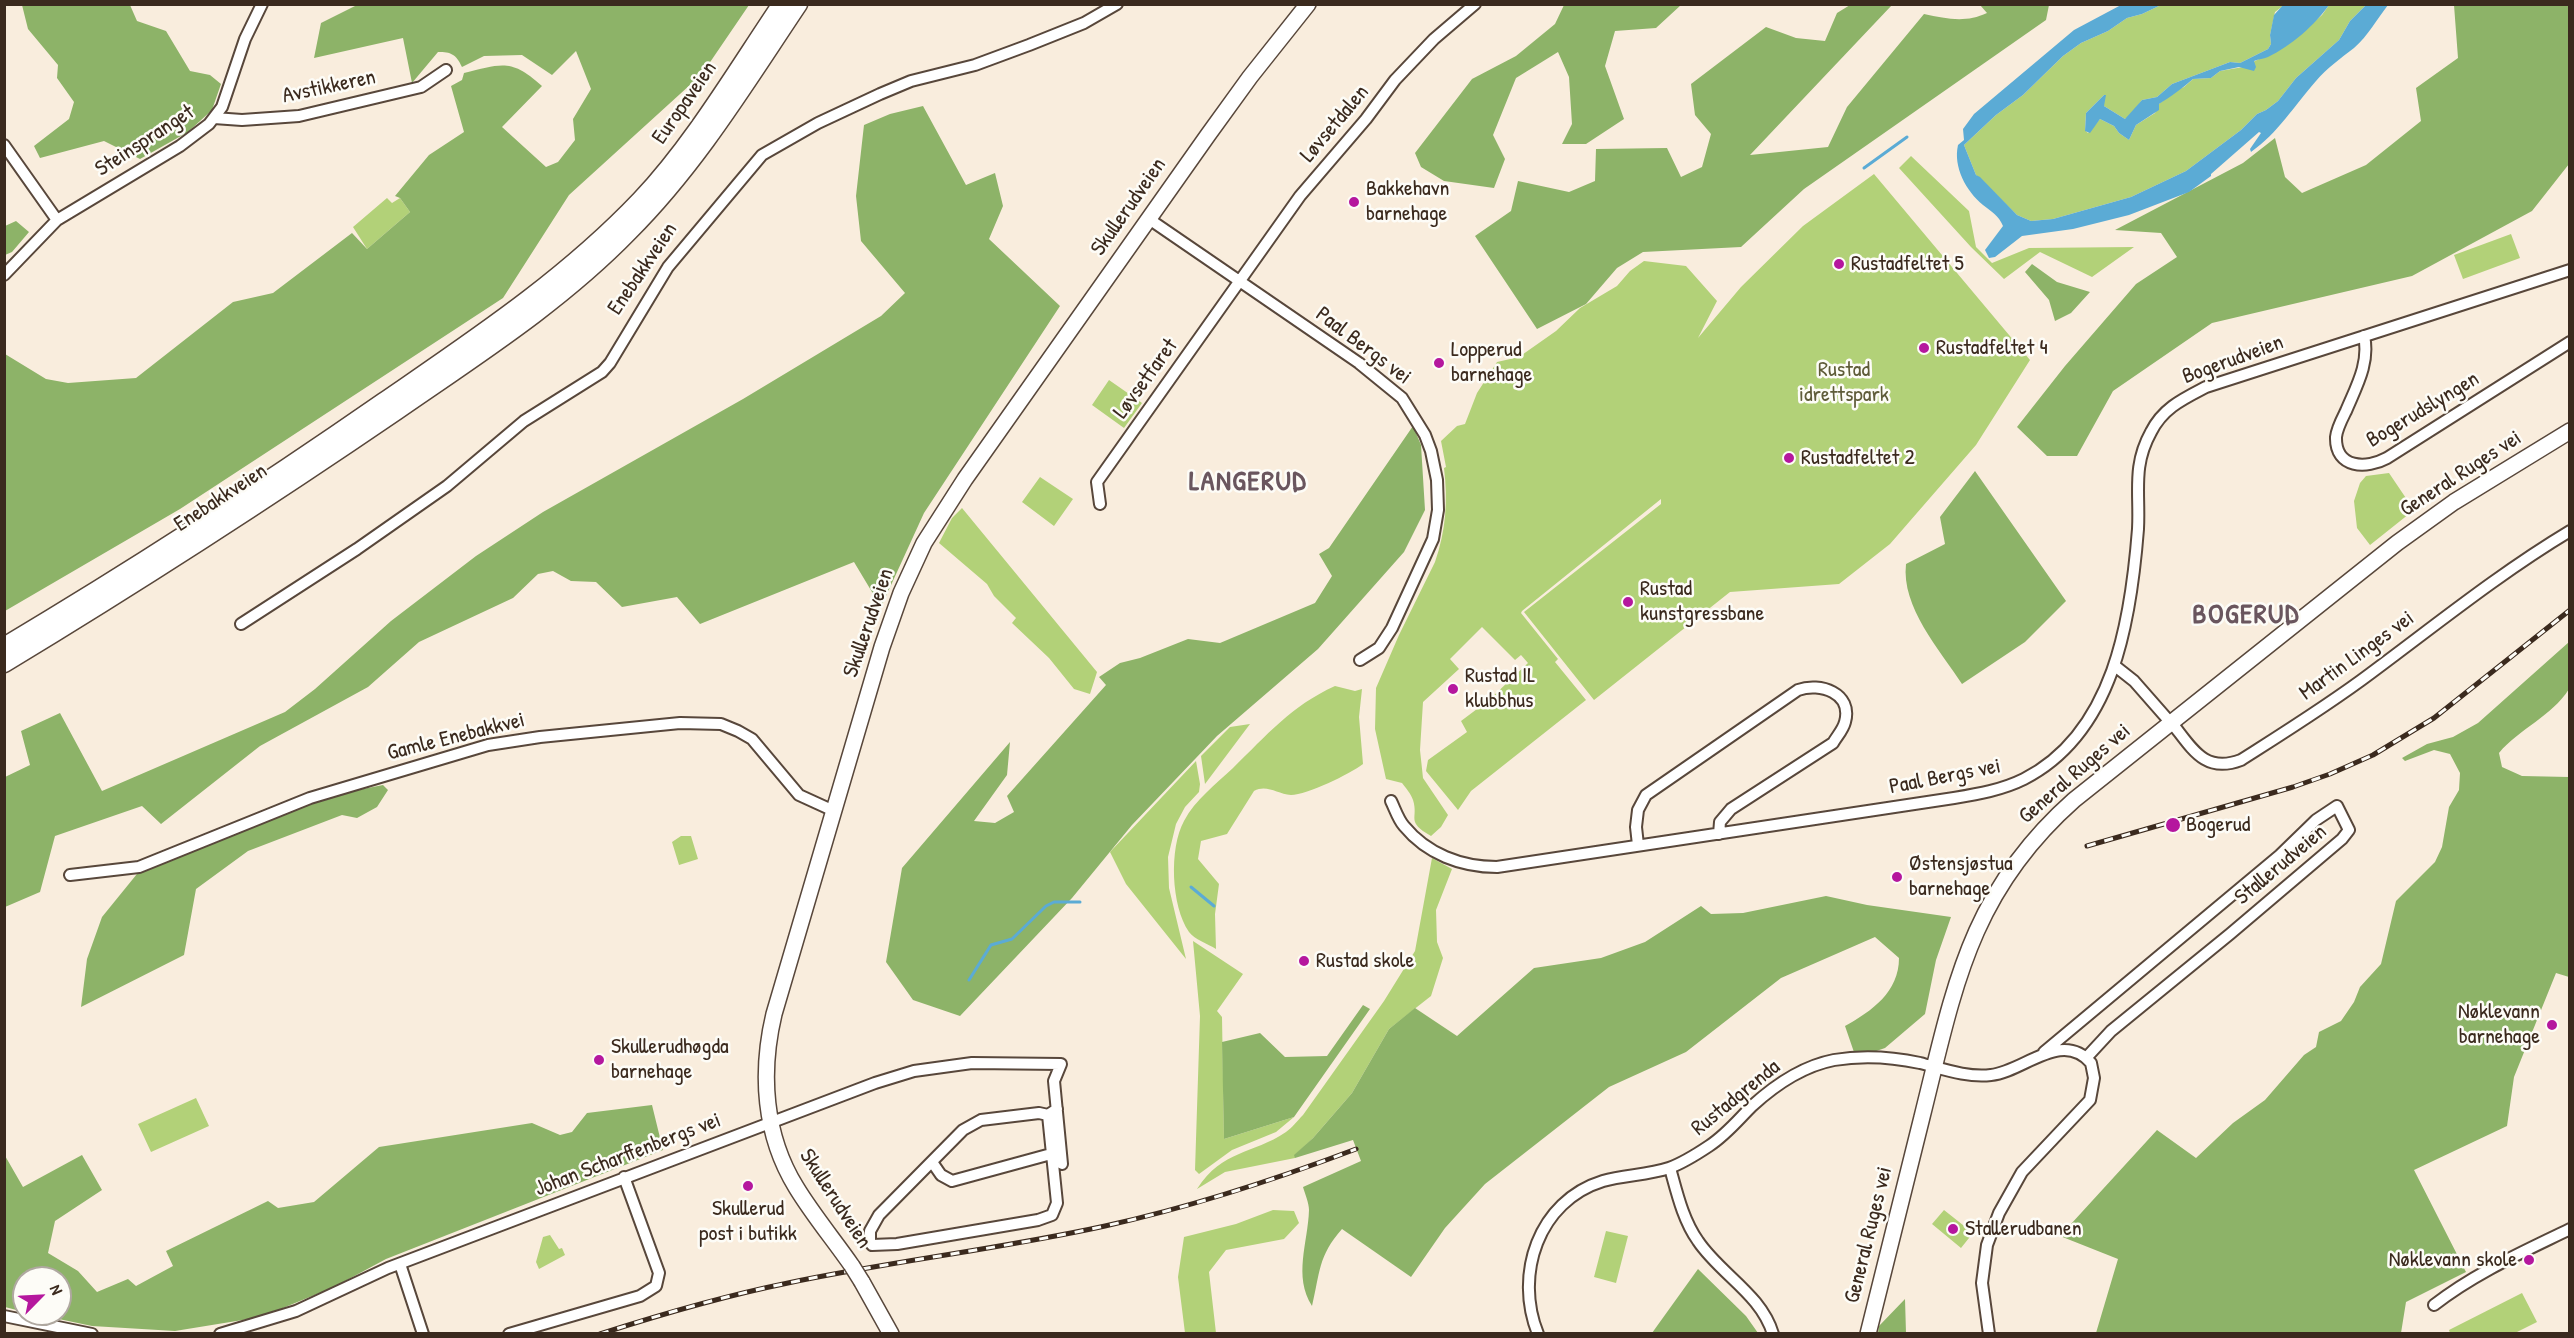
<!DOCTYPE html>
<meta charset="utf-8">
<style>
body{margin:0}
#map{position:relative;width:2574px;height:1338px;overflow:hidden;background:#f9eddd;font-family:"Patrick Hand",sans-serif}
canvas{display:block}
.frame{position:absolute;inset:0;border:6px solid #3b2a1e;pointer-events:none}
.north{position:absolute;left:12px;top:1266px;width:60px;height:60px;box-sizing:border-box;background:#fdfcf7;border:2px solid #afa8a0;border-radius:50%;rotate:66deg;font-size:16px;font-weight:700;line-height:24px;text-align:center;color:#3b2a1e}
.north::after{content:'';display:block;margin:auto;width:21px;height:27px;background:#b5179e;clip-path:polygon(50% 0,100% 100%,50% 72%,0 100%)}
</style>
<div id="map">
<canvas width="2574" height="1338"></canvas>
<div class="frame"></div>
<div class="north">N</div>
</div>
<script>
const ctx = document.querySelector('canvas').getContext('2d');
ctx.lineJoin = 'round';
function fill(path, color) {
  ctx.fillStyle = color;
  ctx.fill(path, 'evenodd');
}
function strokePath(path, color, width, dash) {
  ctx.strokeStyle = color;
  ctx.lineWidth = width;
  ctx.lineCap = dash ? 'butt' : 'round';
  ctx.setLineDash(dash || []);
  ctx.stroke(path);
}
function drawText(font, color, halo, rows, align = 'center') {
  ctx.font = font + ' "Patrick Hand",sans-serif';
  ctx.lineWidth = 5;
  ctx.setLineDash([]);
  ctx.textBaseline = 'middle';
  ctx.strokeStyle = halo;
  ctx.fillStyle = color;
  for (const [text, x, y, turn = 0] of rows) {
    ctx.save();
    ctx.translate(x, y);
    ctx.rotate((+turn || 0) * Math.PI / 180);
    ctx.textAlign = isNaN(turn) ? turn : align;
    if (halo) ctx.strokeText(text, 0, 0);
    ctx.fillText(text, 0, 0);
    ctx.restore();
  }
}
const green = new Path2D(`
 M 2161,5 L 2284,5 L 2275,12 L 2270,35 L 2271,44 L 2268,49 L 2240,63 L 2230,62 L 2172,84 L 2157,97 L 2142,100 L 2130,116 L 2125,119 L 2104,106 L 2104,95 L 2086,113 L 2085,130 L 2088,133 L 2100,119 L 2114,126 L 2119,133 L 2129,140 L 2136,125 L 2155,113 L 2159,104 L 2175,91 L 2184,87 L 2193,79 L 2211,78 L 2220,71 L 2243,67 L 2287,45 L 2322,15 L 2329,5 L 2366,5 L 2350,21 L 2339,40 L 2296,78 L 2278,101 L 2266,110 L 2257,114 L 2241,130 L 2186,171 L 2131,197 L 2053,219 L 2031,221 L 2017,215 L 1976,175 L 1964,145 L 1996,115 L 2023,95 L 2063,56 L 2081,43 L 2108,31 L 2127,18 L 2142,14 Z
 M 1911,156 L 1969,211 L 1976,247 L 1992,263 L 2029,248 L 2134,247 L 2092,277 L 2040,252 L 2004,279 L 1971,247 L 1899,168 Z
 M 1874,174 L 2030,360 L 1976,445 L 1890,544 L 1839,584 L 1730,592 L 1594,700 L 1524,612 L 1661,504 L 1661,499 L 1522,611 L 1521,613 L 1558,659 L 1555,662 L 1586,700 L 1471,791 L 1458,810 L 1426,771 L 1428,760 L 1467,732 L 1461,721 L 1489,700 L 1528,663 L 1521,655 L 1515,660 L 1482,627 L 1450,659 L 1459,669 L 1423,702 L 1420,750 L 1423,778 L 1448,815 L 1441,827 L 1431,836 C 1405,821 1419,819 1413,800 C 1411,794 1406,788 1402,783 L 1386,779 L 1375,729 L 1376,688 L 1399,635 L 1435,562 C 1446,530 1448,501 1444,468 L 1446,467 L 1441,441 L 1457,426 L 1465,424 L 1477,393 L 1497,362 L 1519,357 L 1556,331 L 1580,308 L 1617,286 L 1630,271 L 1644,261 L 1686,266 L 1717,301 L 1698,338 L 1741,287 L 1803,226 Z
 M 387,198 L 392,203 L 400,198 L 410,212 L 367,249 L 353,227 Z
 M 2511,234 L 2520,258 L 2463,279 L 2454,255 Z
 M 1109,380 L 1142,403 L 1124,428 L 1092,405 Z
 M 2389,473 L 2414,510 L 2370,545 L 2357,528 L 2354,501 L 2360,483 L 2366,476 Z
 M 1040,477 L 1073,499 L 1054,526 L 1022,502 Z
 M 962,508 L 1097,672 L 1090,694 L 1074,689 L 1049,658 L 1012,623 L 1016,618 L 994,596 L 987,584 L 939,543 L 952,518 Z
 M 1335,686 L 1355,691 L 1362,689 L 1359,717 L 1363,764 C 1350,774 1307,795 1291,795 C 1277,794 1267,784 1254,791 L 1227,834 L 1201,841 L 1198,859 L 1219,884 L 1215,914 L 1216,949 C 1208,944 1194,939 1189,932 C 1171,906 1169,848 1184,821 C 1195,800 1216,784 1233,768 C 1267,735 1291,706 1335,686 Z
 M 1250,724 L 1205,784 L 1201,756 L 1230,727 Z
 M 1196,761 L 1200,784 L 1199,792 L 1185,807 L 1176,824 L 1168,857 L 1169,888 L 1186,959 L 1126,884 L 1110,852 Z
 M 681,836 L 691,836 L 698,859 L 679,865 L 672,842 Z
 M 1432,858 L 1452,869 L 1436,910 L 1437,942 L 1443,958 L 1431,996 L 1389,1029 L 1352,1093 L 1313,1138 L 1295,1155 L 1295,1158 L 1225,1172 L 1197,1189 C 1223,1149 1252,1155 1286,1132 C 1292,1128 1297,1121 1303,1115 L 1384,1001 L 1415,951 Z
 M 1193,941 L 1243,974 L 1217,1011 L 1222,1017 L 1224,1139 L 1294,1117 L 1276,1132 L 1232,1150 L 1199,1174 L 1195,1170 L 1200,1016 Z
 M 196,1098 L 209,1126 L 151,1152 L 138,1124 Z
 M 1273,1210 L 1294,1211 L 1299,1223 L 1284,1239 L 1226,1250 L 1209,1272 L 1216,1333 L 1185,1333 L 1178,1277 L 1184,1237 L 1236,1224 Z
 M 1944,1210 L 1973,1233 L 1961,1248 L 1932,1224 Z
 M 1606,1231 L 1628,1236 L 1616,1283 L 1594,1277 Z
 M 550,1235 L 559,1249 L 562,1248 L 565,1255 L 539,1269 L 536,1262 L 543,1237 Z
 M 2522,1293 L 2537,1322 L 2515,1333 L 2450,1333 L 2449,1330 Z`);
const forest = new Path2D(`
 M 359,4 L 749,5 L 702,74 L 569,195 L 503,298 L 180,509 L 5,611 L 5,354 L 46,379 L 68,383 L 136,378 L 233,302 L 273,293 L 352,233 L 367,249 L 410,212 L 400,198 L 395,196 L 429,155 L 464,132 L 451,86 L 462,80 L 464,73 C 502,64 511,58 542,86 L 502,127 L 546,167 L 558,162 L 575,140 L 573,119 L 591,89 L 576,51 L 552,75 L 522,55 L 484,56 L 462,67 C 456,54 451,52 438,52 L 412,83 L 403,38 L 314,58 L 321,23 Z
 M 22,5 L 130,5 L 137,21 L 166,31 L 190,71 L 210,75 L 221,84 L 212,110 L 188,132 L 140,159 L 104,141 L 40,158 L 34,146 L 69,119 L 74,102 L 57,78 L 58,65 L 28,29 Z
 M 1564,5 L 1681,5 L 1656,28 L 1615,31 L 1605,66 L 1624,119 L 1586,144 L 1562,144 L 1572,124 L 1569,77 L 1558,52 L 1516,78 L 1493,135 L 1505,159 L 1494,188 L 1444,181 L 1421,167 L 1415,153 L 1472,79 L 1516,56 L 1555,24 Z
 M 1850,5 L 1892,5 L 1750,155 L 1828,147 L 1847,107 L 1924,14 C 1947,19 1966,23 1987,13 L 1980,5 L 2049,5 L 2046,20 L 1804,189 L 1741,247 L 1643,252 L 1617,268 L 1586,304 L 1537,329 L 1475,236 L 1511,211 L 1518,181 L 1569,192 L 1595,181 L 1596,149 L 1667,148 L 1681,177 L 1702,167 L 1711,134 L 1695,115 L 1691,84 L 1766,27 L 1796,38 L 1825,41 L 1837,13 Z
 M 2454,5 L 2569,5 L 2569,164 L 2532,211 L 2412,276 L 2212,323 L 2113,391 L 2077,456 L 2047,456 L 2017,427 L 2065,366 L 2136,284 L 2177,257 L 2161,233 L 2115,230 L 2243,163 L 2275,138 L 2285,177 L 2302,193 L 2366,165 L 2421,121 L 2416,88 L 2458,58 Z
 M 923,106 L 966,185 L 995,173 L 1003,206 L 989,239 L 1060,306 L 924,513 L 881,607 L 854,562 L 700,624 L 677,597 L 622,607 L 596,582 L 571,581 L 553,571 L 538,574 L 513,598 L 419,642 L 368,687 L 260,746 L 161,824 L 142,806 L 55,836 L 40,892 L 5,907 L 5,777 L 30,765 L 21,731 L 60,713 L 102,791 L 285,712 L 315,689 L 391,621 L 476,556 L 543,512 L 743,399 L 881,316 L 905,293 L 861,241 L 856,196 L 864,125 L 890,114 Z
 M 16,221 L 29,232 L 12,252 L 5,255 L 5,226 Z
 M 2032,264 L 2057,282 L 2090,292 L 2071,313 L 2055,321 L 2049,300 L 2025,272 Z
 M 1413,426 L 1421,445 L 1425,510 L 1404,552 L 1318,649 L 1217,736 L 1132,825 L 1072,898 L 960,1016 L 913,1000 L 886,962 L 902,868 L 1010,742 L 1007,775 L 974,821 L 995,823 L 1014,812 L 1007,796 L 1106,685 L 1099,677 L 1120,663 L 1140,658 L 1188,639 L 1220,643 L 1315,603 L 1332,576 L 1319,554 L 1329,548 Z
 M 1975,471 L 2066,601 L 2025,642 L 1962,684 C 1940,650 1901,607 1906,564 L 1945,544 L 1940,517 Z
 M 2569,642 L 2569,689 C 2552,716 2519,729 2499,753 L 2502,767 L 2522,776 L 2569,777 L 2569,977 L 2556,973 L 2514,1077 L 2507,1126 L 2414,1170 L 2466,1272 L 2406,1302 L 2401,1333 L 2096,1333 L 2118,1259 L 2060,1236 L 2157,1130 L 2196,1158 L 2233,1123 L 2265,1100 L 2304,1055 L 2316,1047 L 2319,1032 L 2341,1021 L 2354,1002 L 2360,987 L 2381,964 L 2396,901 L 2435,862 L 2442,847 L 2449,807 L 2459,790 L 2460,773 L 2450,754 L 2434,750 L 2405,761 L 2402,758 L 2427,744 L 2453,737 L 2478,723 Z
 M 383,785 L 388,790 L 377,807 L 357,818 L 342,815 L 248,851 L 196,889 L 184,955 L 81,1007 L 87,959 L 102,917 L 141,869 L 327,796 Z
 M 1826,896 L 1867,905 L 1951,917 L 1936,960 L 1925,1014 L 1885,1048 L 1856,1058 L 1845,1026 C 1872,1011 1899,992 1899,958 L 1875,937 L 1781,978 L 1686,1052 L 1609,1087 L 1485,1184 L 1445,1228 L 1411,1277 L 1342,1229 C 1318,1256 1320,1273 1312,1306 C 1293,1276 1308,1243 1309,1210 C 1309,1203 1305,1194 1303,1187 L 1361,1161 L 1353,1140 L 1295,1158 L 1294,1155 L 1313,1138 L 1352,1093 L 1389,1029 L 1415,1008 L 1457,1036 L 1534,968 L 1601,958 L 1645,942 L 1701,906 L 1711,914 L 1743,913 Z
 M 1363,1005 L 1370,1009 L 1294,1117 L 1224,1139 L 1222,1042 L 1260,1033 L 1285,1057 L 1327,1056 Z
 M 652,1105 L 663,1150 L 386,1259 L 334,1287 L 261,1317 L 175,1331 L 92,1326 L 35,1314 L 60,1314 L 60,1278 L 24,1278 L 24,1312 L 5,1307 L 4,1154 L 23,1187 L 82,1155 L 102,1190 L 55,1221 L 48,1253 L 78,1271 L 97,1292 L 128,1279 L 136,1286 L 173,1266 L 166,1251 L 268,1201 L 278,1208 L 314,1202 L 379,1147 L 532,1123 L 560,1135 L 572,1132 L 587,1113 Z
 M 1698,1269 L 1746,1316 L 1758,1333 L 1652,1333 Z
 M 1905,1299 L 1906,1333 L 1878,1333 L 1879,1326 Z`);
const water = new Path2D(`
 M 2284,4 L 2329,5 C 2315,25 2291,46 2268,57 C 2263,59 2259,59 2254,61 L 2256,67 L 2254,71 L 2239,67 L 2220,71 L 2211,78 L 2193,79 C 2183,88 2170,97 2159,104 L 2159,110 L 2136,125 L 2129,140 L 2119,133 L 2114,126 L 2100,119 L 2090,133 L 2085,131 L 2086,113 L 2104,95 L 2106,95 L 2104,106 L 2125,119 L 2142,100 L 2157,97 L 2172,84 L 2230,62 L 2240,63 L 2268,49 L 2271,44 L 2270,35 L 2274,15 Z
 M 2121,5 L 2161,5 L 2142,14 L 2127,18 L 2108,31 L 2081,43 L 2063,56 L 2023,95 L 1996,115 L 1964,145 L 1976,175 L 1980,177 L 2017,215 L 2031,221 L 2053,219 L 2131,197 L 2186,171 L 2241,130 L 2257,114 L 2266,110 L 2278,101 L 2296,78 L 2339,40 L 2350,21 L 2366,5 L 2388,5 C 2377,19 2368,36 2354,48 C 2341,58 2327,68 2316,81 C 2294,106 2278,133 2251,152 L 2250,149 L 2261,133 L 2259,132 L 2211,174 L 2211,176 L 2189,192 L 2129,215 L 2073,229 L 2022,236 L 1995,257 L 1989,258 L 1985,250 L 2003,226 C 1999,216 1991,211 1983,205 C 1966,191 1953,167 1958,145 L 1964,140 L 1963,129 L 1974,114 L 2074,30 Z`);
const stream = new Path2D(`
 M 1864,168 L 1907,137
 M 1191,887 L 1214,906
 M 969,980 L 991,945 L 1012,939 L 1046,906 L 1054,902 L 1080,902`);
const street = new Path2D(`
 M 214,118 L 242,120 L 299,116 L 421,87 L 446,70
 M 4,145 L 57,220
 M 1149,219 L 1359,363 L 1402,398 L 1425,435 L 1431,451 L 1437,480 L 1438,510 L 1433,539 L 1392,628 L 1379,648 L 1360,660
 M 4,275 L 57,220 L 180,146 L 209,124 L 222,107 L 245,39 L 262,4
 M 2364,336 C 2370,363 2356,387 2346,411 C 2342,419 2337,428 2336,437 C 2335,469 2367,469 2387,458 L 2570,342
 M 1100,504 L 1097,482 L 1300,196 L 1366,119 L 1395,80 L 1434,39 L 1475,4
 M 241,624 L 357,549 L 447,486 L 524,421 L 602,372 L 610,363 L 668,267 L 762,155 L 818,123 L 880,94 L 911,81 L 975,65 L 1029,45 L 1084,23 L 1117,4
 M 2115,666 L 2134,681 L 2170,722
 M 2171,722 C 2192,748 2204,774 2241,760 C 2285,732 2330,704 2371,673 C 2437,624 2500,573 2570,531
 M 1391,801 C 1395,809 1398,819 1404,826 C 1427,854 1461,867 1497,867 L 1954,798 C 1978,794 2002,790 2024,779 C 2114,733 2131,620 2138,529 C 2140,493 2132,466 2151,432 C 2163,408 2183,399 2206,387 L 2570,270
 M 1638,845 L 1636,827 L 1638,810 L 1646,795 L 1798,690 C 1820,682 1853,693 1845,722 C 1843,730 1837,736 1833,743 L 1731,809 L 1720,822 L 1719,834
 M 70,875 L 139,867 L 310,798 L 488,745 L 540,737 L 680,723 L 721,724 L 738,731 L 752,739 L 799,795 L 834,811
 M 2044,1052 L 2280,855 L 2316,820 L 2337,806 L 2349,830 L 2342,839 L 2230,934 L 2111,1031 L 2086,1058
 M 1048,1115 L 1057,1203 L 1052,1215 L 1038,1220 L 897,1244 L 872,1245 L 870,1242 L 870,1231 L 879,1215 L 963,1130 L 981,1120 L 1039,1113 L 1048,1115 L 1057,1109
 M 932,1162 L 941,1175 L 952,1181 L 1051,1154
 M 1670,1168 C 1677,1193 1683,1220 1698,1241 C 1720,1274 1761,1294 1773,1334
 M 400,1264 L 423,1334
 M 2434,1305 C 2475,1273 2523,1252 2570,1229
 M 4,1316 L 92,1334
 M 220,1334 L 296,1311 L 388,1268 L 875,1083 L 914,1071 L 972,1063 L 1061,1064 L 1054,1081 L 1062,1164
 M 509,1334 L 640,1296 L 656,1286 L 659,1273 L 624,1177
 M 1538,1334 C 1514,1275 1538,1201 1603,1181 C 1624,1175 1648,1175 1669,1168 C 1683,1163 1697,1154 1709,1146 C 1726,1135 1738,1120 1752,1106 C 1775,1085 1803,1066 1834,1060 C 1863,1055 1892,1057 1920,1063 C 1943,1069 1968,1078 1991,1075 C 2023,1072 2062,1029 2091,1063 L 2094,1078 L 2090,1100 L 2022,1172 L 1999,1213 L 1987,1245 L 1982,1283 L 1989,1334`);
const secondary = new Path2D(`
 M 852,1266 C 834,1240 813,1215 796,1187 C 764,1135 760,1073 774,1014 L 882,647 L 901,593 L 924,543 L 965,479 L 1208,135 L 1250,77 L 1308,4
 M 862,1282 L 891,1334
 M 1868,1334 C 1886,1261 1904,1189 1922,1117 C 1954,989 1969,893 2074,800 L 2397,543 L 2454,502 L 2570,431`);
const highway = new Path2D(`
 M 4,647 C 134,570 260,488 384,402 C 474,340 565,280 641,200 C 694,144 738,69 782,4
 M 4,663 C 138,582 268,498 397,410 C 478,354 560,302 629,231 C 696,164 745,83 798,4`);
const rail = new Path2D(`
 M 2087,846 L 2293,787 L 2330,774 L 2373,755 L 2434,718 L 2570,610
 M 600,1334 C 662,1314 724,1296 788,1283 C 893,1261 1000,1249 1105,1226 C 1191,1207 1274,1180 1356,1149`);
const secondaryBridge = new Path2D(`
 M 852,1266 L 862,1282`);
const markers = [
 [1354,202,6,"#b5179e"],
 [1839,264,6,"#b5179e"],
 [1924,348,6,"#b5179e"],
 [1439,363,6,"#b5179e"],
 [1789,458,6,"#b5179e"],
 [1628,602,6,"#b5179e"],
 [1453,689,6,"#b5179e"],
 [2173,825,8,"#b5179e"],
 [1897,877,6,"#b5179e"],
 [1304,961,6,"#b5179e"],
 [2552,1025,6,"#b5179e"],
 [599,1060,6,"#b5179e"],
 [748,1186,6,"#b5179e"],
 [1953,1229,6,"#b5179e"],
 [2529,1260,6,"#b5179e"]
];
const streetNames = [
 ["Avstikkeren",329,87,-12],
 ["Europaveien",685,103,-55],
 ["Løvsetdalen",1335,124,-50],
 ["Steinspranget",145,141,-33],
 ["Skullerudveien",1129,207,-55],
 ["Enebakkveien",643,269,-56],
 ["Paal Bergs vei",1363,346,37],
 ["Bogerudveien",2233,360,-20],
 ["Løvsetfaret",1146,379,-54],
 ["Bogerudslyngen",2423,410,-31],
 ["General Ruges vei",2461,474,-33],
 ["Enebakkveien",221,498,-33],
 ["Skullerudveien",869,623,-71],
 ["Martin Linges vei",2357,656,-36],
 ["Gamle Enebakkvei",456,737,-14],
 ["General Ruges vei",2075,774,-41],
 ["Paal Bergs vei",1945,777,-11],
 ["Stallerudveien",2281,865,-40],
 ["Rustadgrenda",1736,1098,-39],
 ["Johan Scharffenbergs vei",628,1155,-21],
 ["Skullerudveien",835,1199,57],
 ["General Ruges vei",1869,1235,-76]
];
const poiNames = [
 ["Bakkehavn",1366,189],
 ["barnehage",1366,214],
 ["Rustadfeltet 5",1851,264],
 ["Rustadfeltet 4",1936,348],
 ["Lopperud",1451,350],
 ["barnehage",1451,375],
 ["Rustadfeltet 2",1801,458],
 ["Rustad",1640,589],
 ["kunstgressbane",1640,614],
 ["Rustad IL",1465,676],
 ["klubbhus",1465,701],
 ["Bogerud",2186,825],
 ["Østensjøstua",1909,864],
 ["barnehage",1909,889],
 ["Rustad skole",1316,961],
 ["Nøklevann",2540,1012,"right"],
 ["barnehage",2540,1037,"right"],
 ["Skullerudhøgda",611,1047],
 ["barnehage",611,1072],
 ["Skullerud",748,1209,"center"],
 ["post i butikk",748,1234,"center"],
 ["Stallerudbanen",1965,1229],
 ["Nøklevann skole",2517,1260,"right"]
];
const parkNames = [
 ["Rustad",1844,370],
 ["idrettspark",1844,395]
];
const districtNames = [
 ["LANGERUD",1248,483],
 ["BOGERUD",2246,616]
];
fill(green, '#b2d178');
fill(forest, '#8db368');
fill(water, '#5babd5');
strokePath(stream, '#5babd5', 3);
strokePath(street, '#58473b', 14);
strokePath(secondary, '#58473b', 18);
strokePath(highway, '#58473b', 21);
strokePath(street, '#fff', 10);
strokePath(secondary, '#fff', 15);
strokePath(highway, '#fff', 18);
strokePath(rail, '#3b2a1e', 5);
strokePath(rail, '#fdfcf7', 3, [9]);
strokePath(secondaryBridge, '#58473b', 18, []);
strokePath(secondaryBridge, '#fff', 15);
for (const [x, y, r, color] of markers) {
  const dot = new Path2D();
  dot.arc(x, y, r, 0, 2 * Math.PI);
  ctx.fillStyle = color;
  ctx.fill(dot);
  strokePath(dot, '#fdfcf7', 2);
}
drawText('22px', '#3b2a1e', '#fdfcf7', streetNames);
drawText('22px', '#3b2a1e', '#fdfcf7', poiNames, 'left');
drawText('22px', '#5f5c39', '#fdfcf7', parkNames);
ctx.letterSpacing = '1.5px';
drawText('bold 28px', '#6a565e', '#fdfcf7', districtNames);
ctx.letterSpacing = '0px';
</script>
